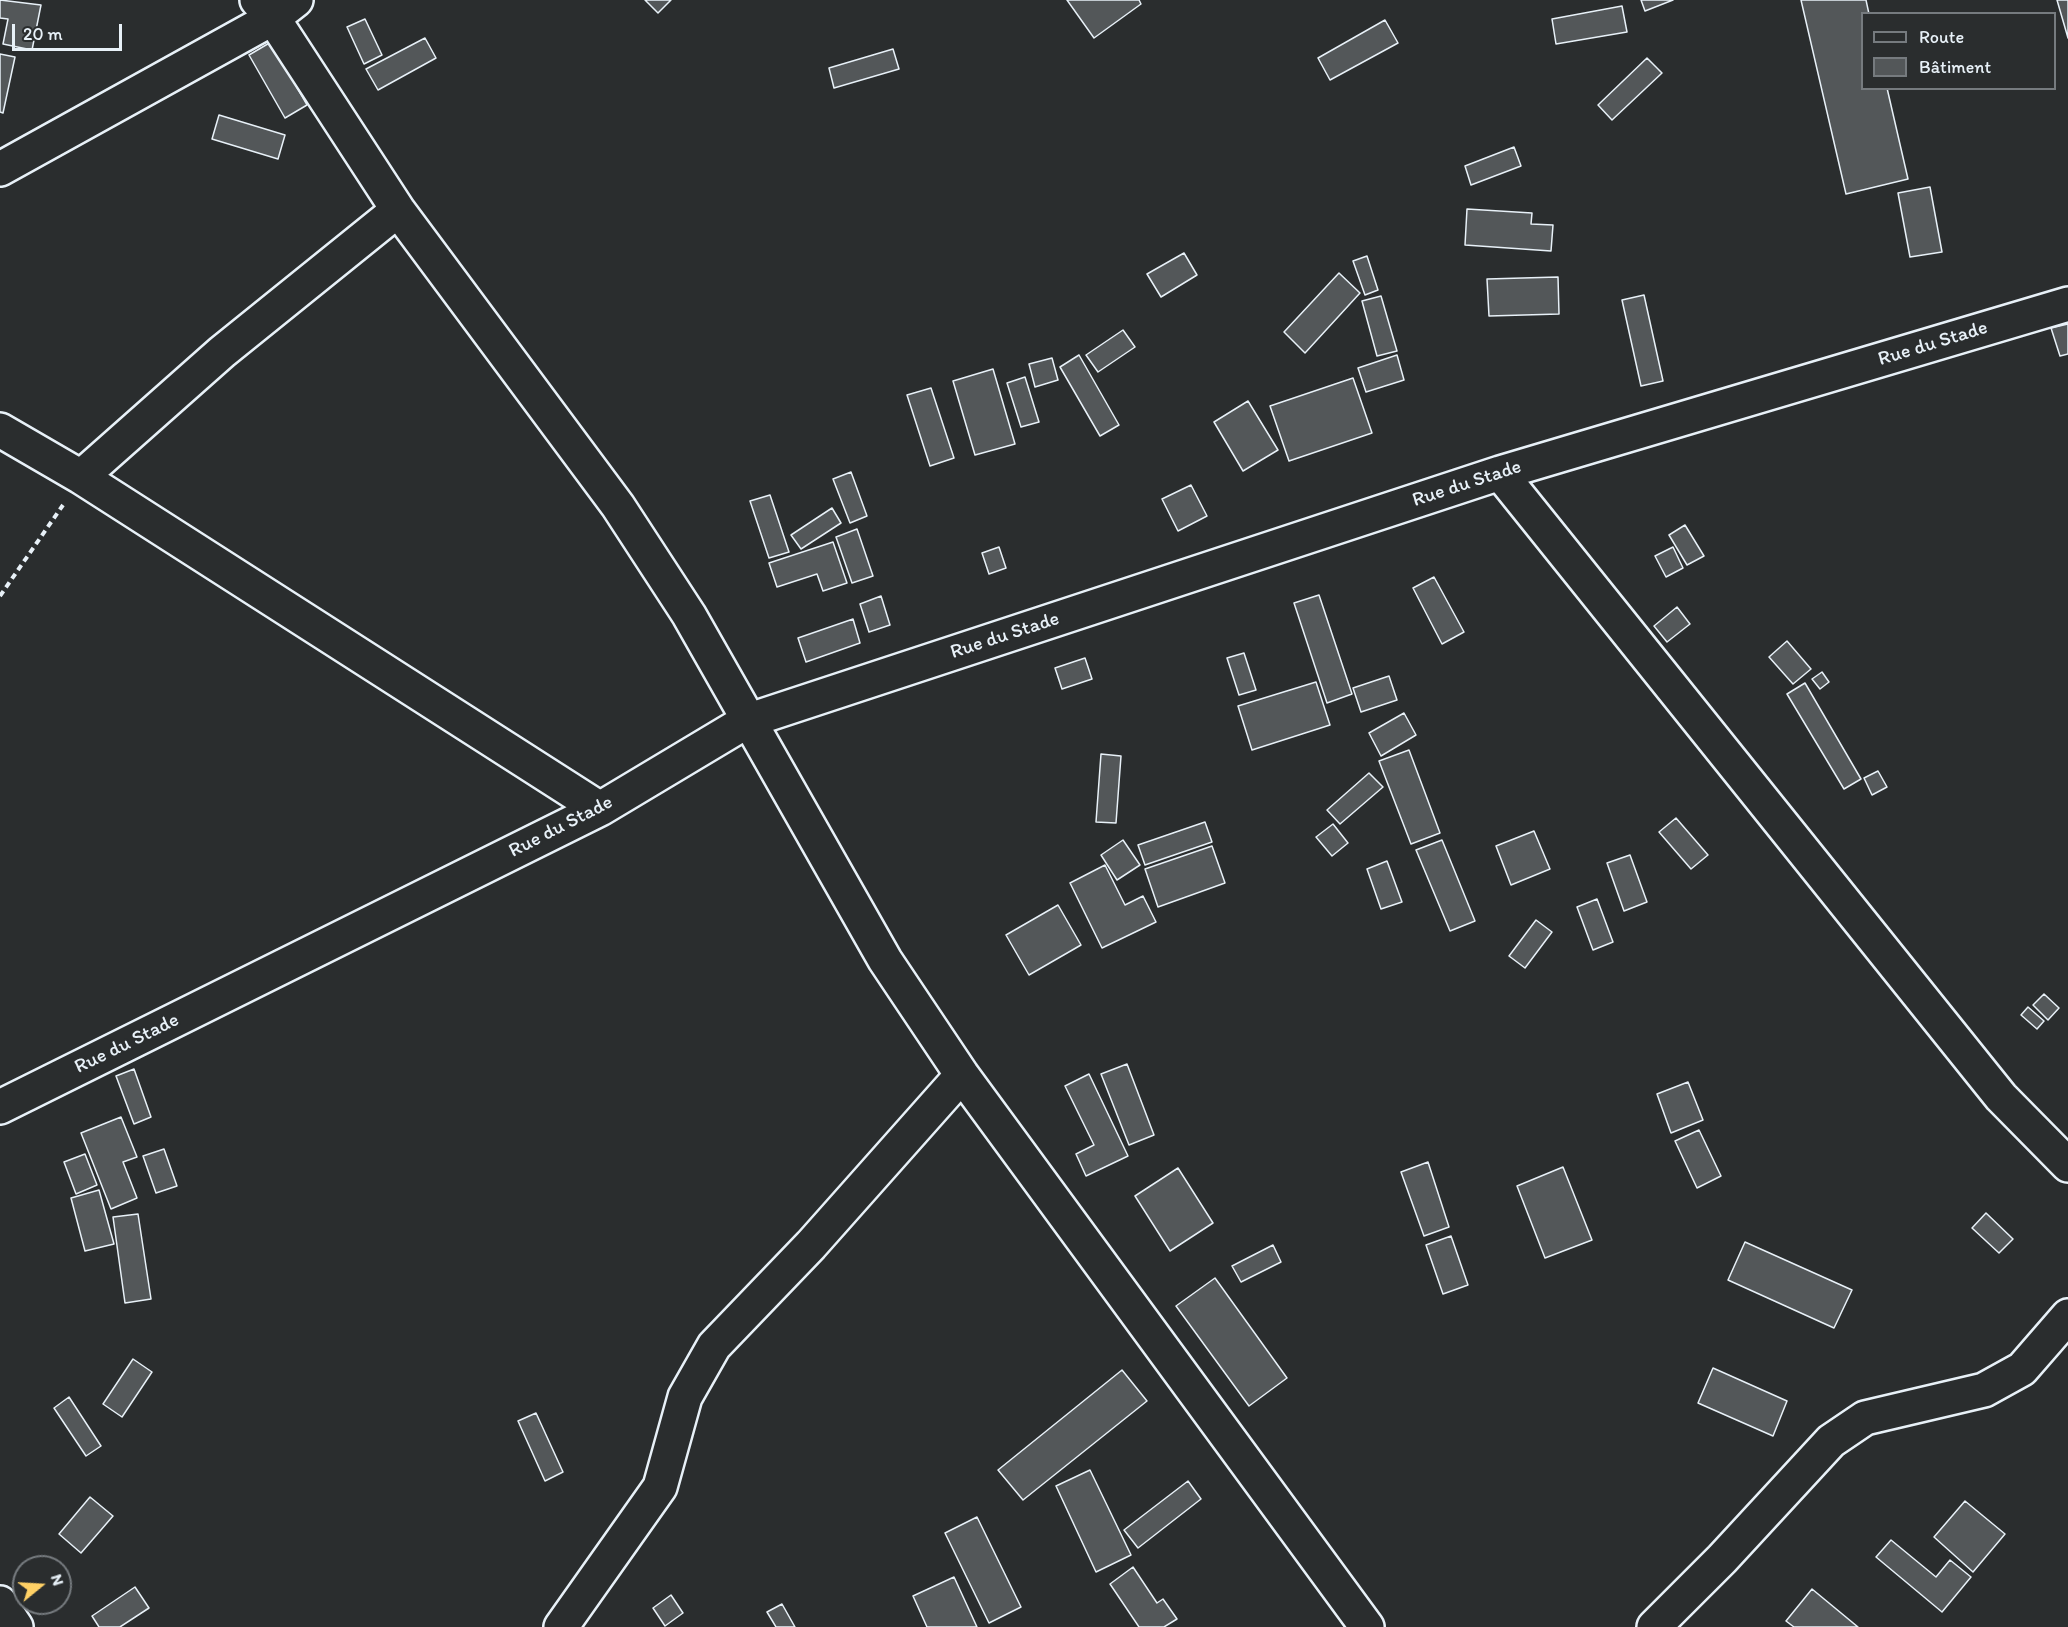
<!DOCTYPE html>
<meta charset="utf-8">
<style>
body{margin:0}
#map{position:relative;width:2068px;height:1627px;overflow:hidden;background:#2a2d2e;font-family:Itim,sans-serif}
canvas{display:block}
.legend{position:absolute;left:1861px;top:12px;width:195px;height:78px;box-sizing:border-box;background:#2a2d2e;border:2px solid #767b7f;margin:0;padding:8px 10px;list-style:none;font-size:18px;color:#e8f1f8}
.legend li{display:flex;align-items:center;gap:12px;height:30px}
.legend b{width:30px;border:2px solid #767b7f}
.north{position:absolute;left:12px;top:1555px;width:60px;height:60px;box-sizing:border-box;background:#2a2d2e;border:2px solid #767b7f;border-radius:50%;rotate:72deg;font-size:16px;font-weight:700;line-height:24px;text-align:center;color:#e8f1f8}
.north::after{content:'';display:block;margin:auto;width:21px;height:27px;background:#ffd166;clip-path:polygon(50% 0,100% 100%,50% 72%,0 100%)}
.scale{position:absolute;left:12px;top:24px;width:110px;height:27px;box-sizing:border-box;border:3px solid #e8f1f8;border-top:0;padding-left:8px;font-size:18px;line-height:21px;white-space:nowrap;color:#e8f1f8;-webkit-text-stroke:4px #2a2d2e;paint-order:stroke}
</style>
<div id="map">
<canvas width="2068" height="1627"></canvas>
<ul class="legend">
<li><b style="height:8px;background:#2a2d2e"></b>Route</li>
<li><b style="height:16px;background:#535759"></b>Bâtiment</li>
</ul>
<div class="north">N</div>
<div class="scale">20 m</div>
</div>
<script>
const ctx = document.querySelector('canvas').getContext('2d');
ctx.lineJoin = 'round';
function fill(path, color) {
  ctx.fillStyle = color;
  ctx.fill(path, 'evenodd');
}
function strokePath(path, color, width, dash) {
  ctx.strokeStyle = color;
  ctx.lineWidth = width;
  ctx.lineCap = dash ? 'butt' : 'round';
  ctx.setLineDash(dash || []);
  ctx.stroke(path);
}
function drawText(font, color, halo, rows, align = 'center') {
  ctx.font = font + ' Itim,sans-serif';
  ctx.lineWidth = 4.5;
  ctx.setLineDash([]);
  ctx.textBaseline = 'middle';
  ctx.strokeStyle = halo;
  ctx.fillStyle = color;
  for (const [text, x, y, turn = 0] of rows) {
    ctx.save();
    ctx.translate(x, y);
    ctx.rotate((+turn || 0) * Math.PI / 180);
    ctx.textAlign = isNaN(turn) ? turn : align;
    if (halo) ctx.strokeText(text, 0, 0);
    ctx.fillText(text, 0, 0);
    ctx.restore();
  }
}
const building = new Path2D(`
 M 0,0 L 41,5 L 32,50 L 3,44 L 8,19 L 0,18 Z
 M 645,0 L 671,0 L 658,13 Z
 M 1067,0 L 1139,0 L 1141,4 L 1094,38 Z
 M 1641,0 L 1673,0 L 1645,11 Z
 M 1801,0 L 1866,0 L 1869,14 L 1862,14 L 1862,88 L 1887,88 L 1908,179 L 1846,194 Z
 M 2057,0 L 2068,0 L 2068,38 Z
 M 1622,6 L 1627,32 L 1556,44 L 1552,19 Z
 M 365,19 L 382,55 L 364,64 L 347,27 Z
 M 1385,20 L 1398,43 L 1330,80 L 1318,58 Z
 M 425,38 L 436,58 L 378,90 L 366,69 Z
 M 271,42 L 307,105 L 285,118 L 249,55 Z
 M 893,49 L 899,69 L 834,88 L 829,68 Z
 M 0,54 L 15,57 L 3,113 L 0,112 Z
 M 1647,58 L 1662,73 L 1612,120 L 1598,105 Z
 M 219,115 L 285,135 L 278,159 L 212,139 Z
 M 1514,147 L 1521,166 L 1471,185 L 1465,166 Z
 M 1930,187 L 1942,252 L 1910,257 L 1898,193 Z
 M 1467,209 L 1532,213 L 1531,224 L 1553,225 L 1551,251 L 1465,245 Z
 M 1184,253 L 1197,275 L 1161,297 L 1147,274 Z
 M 1367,256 L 1378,290 L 1365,295 L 1353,261 Z
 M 1339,273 L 1360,293 L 1305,353 L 1284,332 Z
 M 1558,277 L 1559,314 L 1489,316 L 1487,279 Z
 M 1644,295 L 1663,381 L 1641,386 L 1622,300 Z
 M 1381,296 L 1397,351 L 1377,356 L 1362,301 Z
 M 2068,324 L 2068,354 L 2060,356 L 2051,328 Z
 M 1123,330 L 1135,347 L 1098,372 L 1086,355 Z
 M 1079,355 L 1119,425 L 1100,436 L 1060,367 Z
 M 1397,355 L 1404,380 L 1366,392 L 1358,368 Z
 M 1052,358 L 1058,380 L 1035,387 L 1029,364 Z
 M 993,369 L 1015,444 L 975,455 L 953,381 Z
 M 1025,377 L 1039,422 L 1021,427 L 1007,383 Z
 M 1353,378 L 1372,433 L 1289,461 L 1270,406 Z
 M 931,388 L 954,458 L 930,466 L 907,395 Z
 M 1248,401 L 1278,450 L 1243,471 L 1214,422 Z
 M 851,472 L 867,516 L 850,523 L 833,479 Z
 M 1191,485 L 1207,516 L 1178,531 L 1162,499 Z
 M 770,495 L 789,552 L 769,558 L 750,501 Z
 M 832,508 L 841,523 L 801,549 L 791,535 Z
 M 1685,525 L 1704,556 L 1687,565 L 1669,535 Z
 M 857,529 L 873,576 L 852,583 L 836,537 Z
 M 833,542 L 847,583 L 823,591 L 817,574 L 777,587 L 769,563 Z
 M 999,547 L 1006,568 L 989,574 L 982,553 Z
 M 1673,547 L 1683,568 L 1666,577 L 1655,556 Z
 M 1434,577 L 1464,632 L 1442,644 L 1413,588 Z
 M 1319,595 L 1352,694 L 1327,703 L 1294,603 Z
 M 881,596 L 890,625 L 869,632 L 860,604 Z
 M 1677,607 L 1690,624 L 1667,642 L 1654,626 Z
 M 853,619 L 860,643 L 806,662 L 798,638 Z
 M 1787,641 L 1811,669 L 1793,684 L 1769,657 Z
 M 1244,653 L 1256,690 L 1239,695 L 1227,658 Z
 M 1085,658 L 1092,679 L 1062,689 L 1055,668 Z
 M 1822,672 L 1829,682 L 1820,689 L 1812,679 Z
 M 1389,676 L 1397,700 L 1361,712 L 1353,688 Z
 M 1316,682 L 1330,725 L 1252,750 L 1238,706 Z
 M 1805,683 L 1861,779 L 1844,789 L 1787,694 Z
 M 1404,713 L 1416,735 L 1381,756 L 1369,733 Z
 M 1409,750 L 1440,833 L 1411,844 L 1379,761 Z
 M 1101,754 L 1121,756 L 1116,823 L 1096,822 Z
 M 1878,771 L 1887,787 L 1872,795 L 1864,778 Z
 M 1369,773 L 1383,787 L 1340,824 L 1327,810 Z
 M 1676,818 L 1708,855 L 1691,869 L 1659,832 Z
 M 1205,822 L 1212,842 L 1145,865 L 1138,845 Z
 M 1333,824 L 1348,843 L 1332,856 L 1316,837 Z
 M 1534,831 L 1550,869 L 1511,885 L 1496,846 Z
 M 1123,840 L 1140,865 L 1117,880 L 1101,855 Z
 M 1442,840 L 1475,921 L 1450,931 L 1416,850 Z
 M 1212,846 L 1225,883 L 1158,907 L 1145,869 Z
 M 1630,855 L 1647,902 L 1624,911 L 1607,863 Z
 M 1387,861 L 1402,902 L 1381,909 L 1367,869 Z
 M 1105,865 L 1125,905 L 1143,896 L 1156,922 L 1102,948 L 1070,883 Z
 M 1597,899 L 1613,942 L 1593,950 L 1577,907 Z
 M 1058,905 L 1081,945 L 1029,975 L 1006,935 Z
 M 1536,920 L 1552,932 L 1525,968 L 1509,956 Z
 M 2044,994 L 2059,1008 L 2048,1020 L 2033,1005 Z
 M 2028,1007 L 2044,1021 L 2037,1029 L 2021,1015 Z
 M 1127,1064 L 1154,1135 L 1129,1145 L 1101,1074 Z
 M 134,1069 L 151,1117 L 134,1124 L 116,1076 Z
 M 1089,1074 L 1128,1156 L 1086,1176 L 1076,1154 L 1094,1145 L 1065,1086 Z
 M 1688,1082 L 1703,1120 L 1671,1133 L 1657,1094 Z
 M 121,1117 L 137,1157 L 123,1162 L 137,1198 L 111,1209 L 81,1133 Z
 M 1699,1130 L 1721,1176 L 1697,1188 L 1675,1141 Z
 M 164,1149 L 177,1186 L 156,1193 L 143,1156 Z
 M 85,1154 L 97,1185 L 76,1194 L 64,1162 Z
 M 1428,1162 L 1449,1227 L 1424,1236 L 1401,1172 Z
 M 1563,1167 L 1592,1240 L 1545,1258 L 1517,1186 Z
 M 1178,1168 L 1213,1223 L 1170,1251 L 1135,1196 Z
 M 99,1190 L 114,1244 L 85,1251 L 71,1198 Z
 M 1986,1213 L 2013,1239 L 1999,1253 L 1972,1228 Z
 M 138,1214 L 151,1299 L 125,1303 L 113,1217 Z
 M 1451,1236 L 1468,1285 L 1443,1294 L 1426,1245 Z
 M 1745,1242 L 1852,1290 L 1834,1328 L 1728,1280 Z
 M 1273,1245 L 1281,1262 L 1241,1282 L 1232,1266 Z
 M 1215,1278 L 1287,1378 L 1249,1406 L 1176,1306 Z
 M 133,1359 L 152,1372 L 122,1417 L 103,1404 Z
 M 1713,1368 L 1787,1401 L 1773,1436 L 1698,1403 Z
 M 1122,1370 L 1147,1401 L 1023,1500 L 998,1470 Z
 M 69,1397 L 101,1446 L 86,1456 L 54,1408 Z
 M 536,1413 L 563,1472 L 545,1481 L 518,1421 Z
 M 1090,1470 L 1131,1555 L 1096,1572 L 1056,1486 Z
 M 1188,1481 L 1201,1499 L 1138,1548 L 1124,1530 Z
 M 90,1497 L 113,1516 L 81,1553 L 59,1534 Z
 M 1965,1501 L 2005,1534 L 1973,1572 L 1934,1537 Z
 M 977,1517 L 1021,1607 L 989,1623 L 945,1533 Z
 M 1891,1540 L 1936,1577 L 1950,1560 L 1971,1577 L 1942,1612 L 1876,1557 Z
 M 1133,1567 L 1157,1603 L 1163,1599 L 1177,1619 L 1164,1627 L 1139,1627 L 1110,1584 Z
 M 954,1577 L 977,1627 L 927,1627 L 913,1596 Z
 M 135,1587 L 149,1608 L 120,1627 L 99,1627 L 92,1616 Z
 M 1812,1589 L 1858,1627 L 1794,1627 L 1786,1621 Z
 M 671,1595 L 683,1613 L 665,1626 L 653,1608 Z
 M 782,1604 L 795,1627 L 776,1627 L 767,1612 Z`);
const path = new Path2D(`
 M 0,596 L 63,505`);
const street = new Path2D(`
 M 257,0 L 273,18 L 398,210 L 618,506 L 689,615 L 885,960 L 962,1075 L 1367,1627
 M 0,169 L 273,18 L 296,0
 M 0,430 L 81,477 L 600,809
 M 1500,473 L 2001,1097 L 2068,1165
 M 81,477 L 222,352 L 398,210
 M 0,1107 L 600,809 L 747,721 L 1500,473 L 2068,304
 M 0,1603 L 16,1627
 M 561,1627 L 660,1487 L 685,1397 L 714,1346 L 811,1245 L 962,1075
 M 1654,1627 L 1722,1559 L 1831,1441 L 1865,1418 L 1984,1390 L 2022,1369 L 2068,1316`);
const streetNames = [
 ["Rue du Stade",1933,344,-17],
 ["Rue du Stade",1467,484,-18],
 ["Rue du Stade",1005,636,-18],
 ["Rue du Stade",561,827,-27],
 ["Rue du Stade",127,1044,-26]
];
fill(building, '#535759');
strokePath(building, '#e8f1f8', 1.5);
strokePath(street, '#e8f1f8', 38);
strokePath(path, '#e8f1f8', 4, [6, 4.5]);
strokePath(street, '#2a2d2e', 33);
drawText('20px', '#e8f1f8', '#2a2d2e', streetNames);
</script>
